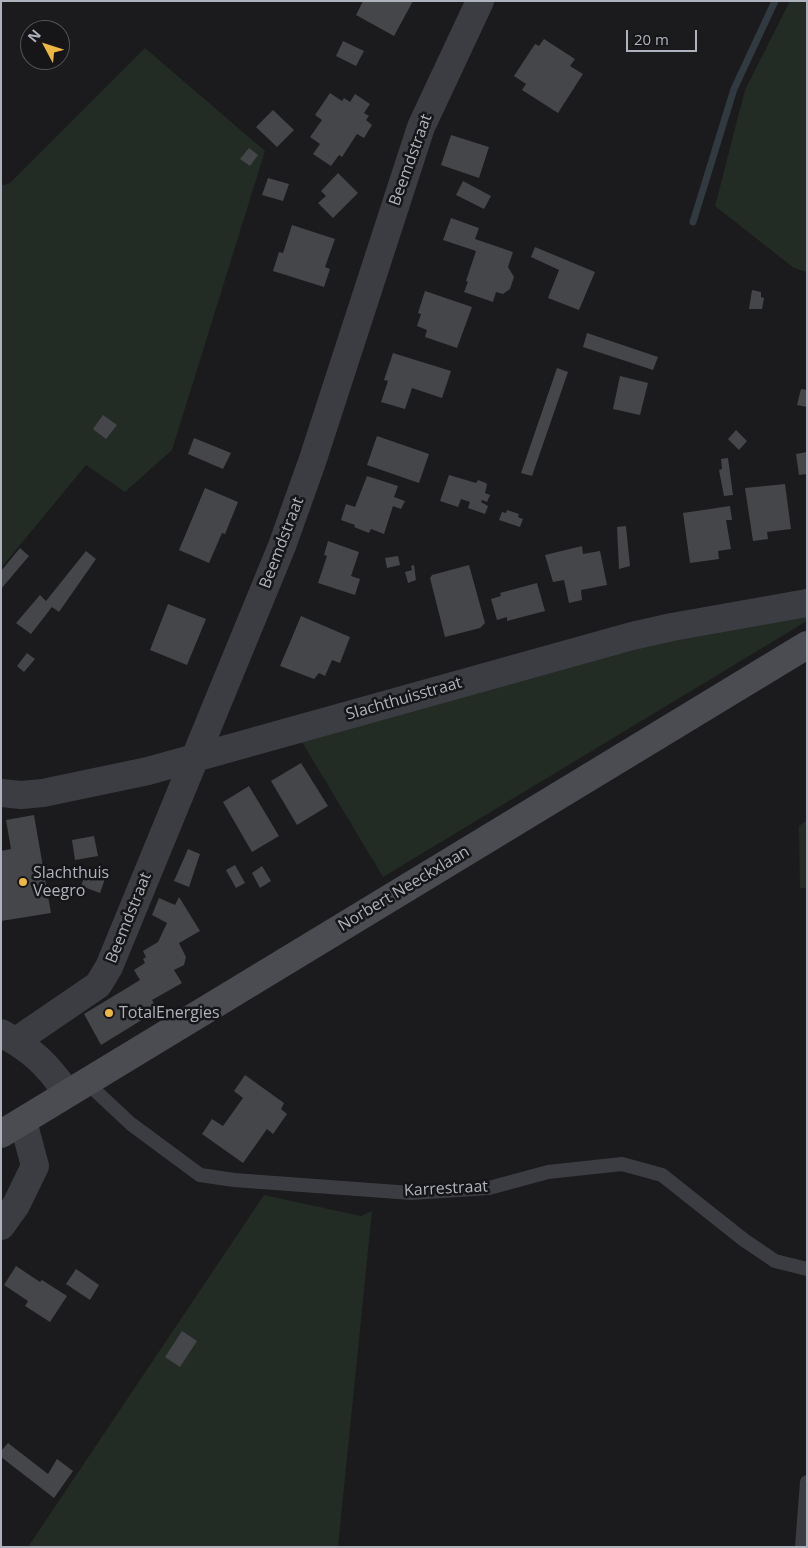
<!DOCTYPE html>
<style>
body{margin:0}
#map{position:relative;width:808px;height:1548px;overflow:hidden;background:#1b1b1d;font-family:"Open Sans",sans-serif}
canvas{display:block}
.frame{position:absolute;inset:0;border:2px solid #aeb2bc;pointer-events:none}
.north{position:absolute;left:20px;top:20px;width:50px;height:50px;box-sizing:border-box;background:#161618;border:1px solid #53545a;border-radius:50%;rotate:310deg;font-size:14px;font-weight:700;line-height:20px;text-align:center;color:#aeb2bc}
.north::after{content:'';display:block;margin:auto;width:18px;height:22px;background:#edb743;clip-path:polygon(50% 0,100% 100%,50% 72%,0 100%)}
.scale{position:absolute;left:626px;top:30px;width:71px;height:22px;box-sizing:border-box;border:2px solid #aeb2bc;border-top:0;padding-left:6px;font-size:15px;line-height:18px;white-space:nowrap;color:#aeb2bc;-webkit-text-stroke:4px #161618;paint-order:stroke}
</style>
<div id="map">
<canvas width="808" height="1548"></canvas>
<div class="frame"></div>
<div class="north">N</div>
<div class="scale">20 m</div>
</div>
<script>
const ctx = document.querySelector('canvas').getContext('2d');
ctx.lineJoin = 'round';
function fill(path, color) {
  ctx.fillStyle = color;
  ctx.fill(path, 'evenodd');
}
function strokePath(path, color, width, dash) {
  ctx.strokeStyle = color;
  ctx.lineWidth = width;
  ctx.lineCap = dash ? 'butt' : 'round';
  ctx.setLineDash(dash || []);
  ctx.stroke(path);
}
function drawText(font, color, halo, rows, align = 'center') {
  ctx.font = font + ' "Open Sans",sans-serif';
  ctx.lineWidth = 5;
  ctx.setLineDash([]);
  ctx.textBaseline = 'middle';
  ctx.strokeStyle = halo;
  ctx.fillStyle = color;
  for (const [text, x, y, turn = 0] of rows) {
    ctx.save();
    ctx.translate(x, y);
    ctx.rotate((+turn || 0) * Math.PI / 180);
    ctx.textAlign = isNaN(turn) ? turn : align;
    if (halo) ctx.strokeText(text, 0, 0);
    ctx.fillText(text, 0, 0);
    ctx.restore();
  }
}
const green = new Path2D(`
 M 790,1 L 807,1 L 807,272 L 794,268 L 715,206 L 745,90 Z
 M 145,48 L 265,151 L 172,450 L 125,492 L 86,465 L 1,568 L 1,186 L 10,183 Z
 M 807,614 L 807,621 L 383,877 L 299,737 L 558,663 Z
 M 807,820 L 807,888 L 800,888 L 799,826 Z
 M 264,1195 L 361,1216 L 372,1211 L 338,1547 L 28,1547 Z`);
const stream = new Path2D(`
 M 693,222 L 734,89 L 775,1`);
const building = new Path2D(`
 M 363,1 L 413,1 L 394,36 L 356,15 Z
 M 544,39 L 575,59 L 570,66 L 583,74 L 558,113 L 522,90 L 526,84 L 514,76 L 535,44 L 539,46 Z
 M 343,41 L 364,51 L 356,66 L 336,56 Z
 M 330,93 L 342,101 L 344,98 L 350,102 L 355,94 L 370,104 L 364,113 L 369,116 L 366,120 L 372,125 L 364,138 L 357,134 L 342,157 L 339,155 L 331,166 L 313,154 L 320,144 L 310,137 L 322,120 L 315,115 Z
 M 273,110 L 294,130 L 277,147 L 256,127 Z
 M 451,135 L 489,147 L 479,178 L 441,165 Z
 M 249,148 L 258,155 L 250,166 L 240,159 Z
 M 338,173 L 358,193 L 333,218 L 318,203 L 326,196 L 321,191 Z
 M 268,178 L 289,184 L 283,201 L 262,195 Z
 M 463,181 L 491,196 L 484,209 L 456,195 Z
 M 451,218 L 479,228 L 475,239 L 513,252 L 508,267 L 514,277 L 510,289 L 503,294 L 496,292 L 493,302 L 464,292 L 468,282 L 466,281 L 476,251 L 443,240 Z
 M 292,225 L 335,239 L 325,267 L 330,269 L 324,287 L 273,271 L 279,252 L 283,253 Z
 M 535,247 L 595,272 L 579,310 L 548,298 L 559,270 L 531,257 Z
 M 752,290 L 761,292 L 761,297 L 764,298 L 762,309 L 749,309 Z
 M 425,291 L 472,307 L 457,348 L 425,337 L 427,330 L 417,326 L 421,314 L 418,313 Z
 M 587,333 L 658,357 L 653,370 L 583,347 Z
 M 393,353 L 451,371 L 442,398 L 412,388 L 405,409 L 381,402 L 388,381 L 384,380 Z
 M 557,368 L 568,372 L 532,476 L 521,473 Z
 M 620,376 L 648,383 L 640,415 L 613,409 Z
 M 801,389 L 807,390 L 807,407 L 797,405 Z
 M 103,415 L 117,425 L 106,439 L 93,429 Z
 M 736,430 L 747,441 L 739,450 L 728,439 Z
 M 377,436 L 429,454 L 419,483 L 367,465 Z
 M 194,438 L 231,453 L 223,469 L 188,454 Z
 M 807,452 L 807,474 L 799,475 L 796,454 Z
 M 728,458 L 733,495 L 724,496 L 719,470 L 722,469 L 721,459 Z
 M 449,475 L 476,483 L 478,480 L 486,483 L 487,485 L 485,493 L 490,495 L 487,502 L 482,500 L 481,502 L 488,506 L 485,514 L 468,508 L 470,502 L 461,499 L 458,507 L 440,501 Z
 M 367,476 L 398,486 L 394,497 L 405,501 L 401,509 L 393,506 L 384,534 L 371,529 L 369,533 L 354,527 L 355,525 L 341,520 L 346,504 L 355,507 Z
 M 785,484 L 791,529 L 767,532 L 768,539 L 753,541 L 745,488 Z
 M 205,488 L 238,502 L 225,534 L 222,533 L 209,563 L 179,550 Z
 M 730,506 L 732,520 L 726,520 L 731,549 L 718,551 L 719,559 L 690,563 L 683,513 Z
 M 507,510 L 519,514 L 518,517 L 523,519 L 520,527 L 499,520 L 502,512 L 506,513 Z
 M 626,526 L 630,566 L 619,569 L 617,527 Z
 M 328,541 L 359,552 L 351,576 L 360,579 L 355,595 L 318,583 L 327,556 L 324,555 Z
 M 582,546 L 583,554 L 600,551 L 607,585 L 581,590 L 582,600 L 569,603 L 564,580 L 553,582 L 545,555 Z
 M 20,548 L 29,556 L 1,589 L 1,571 Z
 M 86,551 L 96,559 L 59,612 L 52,607 L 31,634 L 16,623 L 40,595 L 46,601 Z
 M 398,556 L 400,565 L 387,568 L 385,558 Z
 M 414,565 L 416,580 L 408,583 L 405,572 L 412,570 L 411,566 Z
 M 469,565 L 485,623 L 480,628 L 445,637 L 430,578 L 432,575 Z
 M 537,583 L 545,611 L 507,621 L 507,617 L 497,620 L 491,599 L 501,596 L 500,593 Z
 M 168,604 L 206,619 L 187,665 L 150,650 Z
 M 301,616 L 350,637 L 340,663 L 332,660 L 325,676 L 319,673 L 314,679 L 280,666 Z
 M 27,653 L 35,659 L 24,672 L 17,666 Z
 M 301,763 L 328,806 L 297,825 L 271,781 Z
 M 249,786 L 279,836 L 252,852 L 223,802 Z
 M 34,815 L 51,913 L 1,921 L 1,851 L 11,849 L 6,820 Z
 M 94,836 L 98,856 L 75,860 L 72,840 Z
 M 188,849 L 200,854 L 189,887 L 174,881 Z
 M 235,865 L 245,883 L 236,888 L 226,870 Z
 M 262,866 L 271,881 L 260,888 L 252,873 Z
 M 86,872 L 105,879 L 100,893 L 81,886 Z
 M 179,897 L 200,931 L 179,943 L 186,957 L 184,965 L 174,970 L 182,983 L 152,1000 L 158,1010 L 101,1045 L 84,1014 L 140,980 L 134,970 L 145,963 L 143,959 L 146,957 L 143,951 L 158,942 L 167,923 L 152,915 L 159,898 L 175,905 Z
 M 245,1075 L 284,1103 L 281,1109 L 287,1114 L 273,1134 L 267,1129 L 243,1163 L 202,1134 L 212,1119 L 223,1126 L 243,1098 L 234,1091 Z
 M 16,1266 L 40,1282 L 42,1280 L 67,1296 L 50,1322 L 25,1306 L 28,1301 L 4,1285 Z
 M 76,1269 L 99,1285 L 90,1300 L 66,1284 Z
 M 182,1331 L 197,1341 L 180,1367 L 165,1357 Z
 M 8,1443 L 48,1474 L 57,1459 L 73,1471 L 54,1498 L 1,1457 L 1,1451 Z`);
const service = new Path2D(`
 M 86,1082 L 131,1124 L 200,1175 L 234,1180 L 411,1193 L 489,1188 L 548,1172 L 622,1164 L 662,1175 L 744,1240 L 775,1261 L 807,1269
 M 802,1547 L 807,1482`);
const minor = new Path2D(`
 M 1,793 L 21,795 L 43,793 L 148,771 L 632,636 L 672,627 L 807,603
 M 1,1033 C 32,1050 47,1064 67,1093
 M 16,1041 L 98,985 L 109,967 L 282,546 L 312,462 L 421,127 L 480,1
 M 1,1226 L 16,1205 L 35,1166 L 23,1121`);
const secondary = new Path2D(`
 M 1,1134 L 807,645`);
const markers = [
 [23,882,5,"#edb743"],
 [109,1013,5,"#edb743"]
];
const streetNames = [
 ["Beemdstraat",411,160,-70],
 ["Beemdstraat",282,543,-69],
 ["Slachthuisstraat",404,699,-16],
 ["Norbert Neeckxlaan",404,889,-31],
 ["Beemdstraat",129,918,-68],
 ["Karrestraat",446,1189,-3]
];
const poiNames = [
 ["Slachthuis",33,873],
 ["Veegro",33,891],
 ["TotalEnergies",119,1013]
];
fill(green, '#222b24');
strokePath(stream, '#313941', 7);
fill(building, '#45464a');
strokePath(service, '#3c3d42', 14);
strokePath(minor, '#3c3d42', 28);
strokePath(secondary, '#4a4c52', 28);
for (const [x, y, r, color] of markers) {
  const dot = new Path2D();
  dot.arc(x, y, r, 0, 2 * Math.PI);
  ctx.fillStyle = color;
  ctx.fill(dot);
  strokePath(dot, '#161618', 2);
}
drawText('16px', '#aeb2bc', '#161618', streetNames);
drawText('16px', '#aeb2bc', '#161618', poiNames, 'left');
</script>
